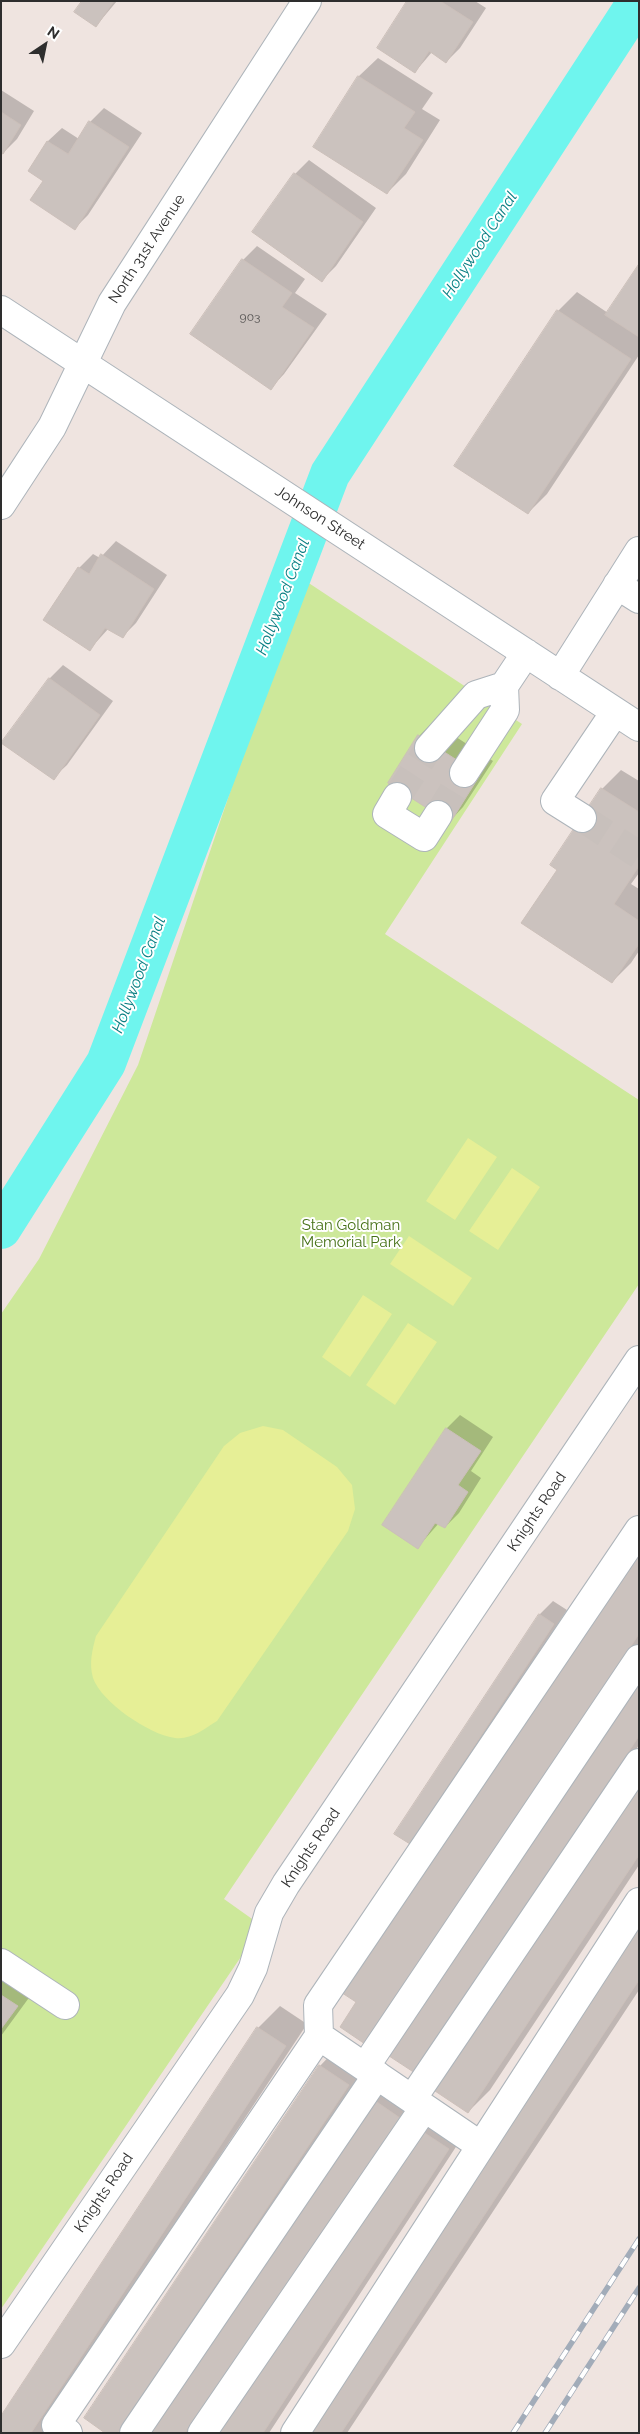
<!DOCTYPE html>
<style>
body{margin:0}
#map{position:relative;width:640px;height:2434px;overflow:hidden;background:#efe4e0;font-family:Raleway,sans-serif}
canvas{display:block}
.frame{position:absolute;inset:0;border:2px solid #2e2e2e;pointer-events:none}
.north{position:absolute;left:20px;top:20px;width:50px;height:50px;-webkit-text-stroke:4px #fff;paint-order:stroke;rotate:34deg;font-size:14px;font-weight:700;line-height:20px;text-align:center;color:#2e2e2e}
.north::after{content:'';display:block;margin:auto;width:18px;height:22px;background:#2e2e2e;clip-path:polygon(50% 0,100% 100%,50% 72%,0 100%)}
</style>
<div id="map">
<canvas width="640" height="2434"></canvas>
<div class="frame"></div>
<div class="north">N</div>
</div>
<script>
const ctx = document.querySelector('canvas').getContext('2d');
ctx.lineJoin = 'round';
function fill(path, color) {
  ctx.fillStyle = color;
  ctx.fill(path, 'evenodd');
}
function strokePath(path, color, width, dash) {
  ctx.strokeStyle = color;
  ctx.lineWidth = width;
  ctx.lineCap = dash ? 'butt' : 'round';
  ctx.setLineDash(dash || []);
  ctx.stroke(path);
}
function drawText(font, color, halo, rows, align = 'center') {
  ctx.font = font + ' Raleway,sans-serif';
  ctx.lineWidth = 4;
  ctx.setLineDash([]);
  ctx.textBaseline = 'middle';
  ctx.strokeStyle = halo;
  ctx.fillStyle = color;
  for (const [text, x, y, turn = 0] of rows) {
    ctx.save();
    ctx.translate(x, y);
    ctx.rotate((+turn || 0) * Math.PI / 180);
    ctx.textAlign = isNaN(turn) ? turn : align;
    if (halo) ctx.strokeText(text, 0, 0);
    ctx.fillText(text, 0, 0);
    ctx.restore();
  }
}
const green = new Path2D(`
 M 286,568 L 522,724 L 385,934 L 639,1100 L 639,1284 L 224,1899 L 262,1926 L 1,2309 L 1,1314 L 39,1259 L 138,1065 L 254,721 L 271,610 Z`);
const pitch = new Path2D(`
 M 468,1138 L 497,1157 L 455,1220 L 426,1201 Z
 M 512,1168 L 540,1187 L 498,1250 L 469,1231 Z
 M 409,1236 L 472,1278 L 453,1306 L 390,1264 Z
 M 363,1295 L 392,1314 L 350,1377 L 322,1357 Z
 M 408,1323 L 437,1342 L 395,1405 L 366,1385 Z
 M 263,1426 L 283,1430 L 337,1467 L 352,1485 L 355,1509 L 348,1531 L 217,1721 C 204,1729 191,1740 175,1738 C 150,1735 101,1702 93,1678 C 89,1663 92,1651 96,1636 L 224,1446 L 240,1433 Z`);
const shadow = new Path2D(`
 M 83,1 L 117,1 L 96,26 Z
 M 409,1 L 475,1 L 486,8 L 460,48 L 446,62 L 432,52 L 415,72 Z
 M 378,58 L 433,93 L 422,109 L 440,120 L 406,174 L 387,193 L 314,146 L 359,76 Z
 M 1,90 L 34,111 L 17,139 L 3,153 L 1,151 Z
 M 104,108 L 142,133 L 88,215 L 74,229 L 45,181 L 30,170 L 48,141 L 62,128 L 79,139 L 90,122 Z
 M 309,160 L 376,208 L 336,266 L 322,280 L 254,232 L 295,174 Z
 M 257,246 L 305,279 L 295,293 L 327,314 L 284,374 L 271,388 L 192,333 L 243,260 Z
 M 639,266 L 639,355 L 547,494 L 528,513 L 558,311 L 577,292 L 608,313 Z
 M 116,541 L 167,575 L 136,623 L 122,637 L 109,628 L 90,649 L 79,568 L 93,554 L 100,558 Z
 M 63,665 L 113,701 L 67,765 L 53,778 L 3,743 L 50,678 Z
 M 433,722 L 493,761 L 463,807 L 450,821 L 419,736 Z
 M 621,770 L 639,781 L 639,873 L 631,884 L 639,889 L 639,951 L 631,963 L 612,982 L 558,870 L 552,865 L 602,789 Z
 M 460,1415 L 493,1437 L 471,1471 L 481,1478 L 459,1513 L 445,1527 L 439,1523 L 418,1547 L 446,1429 Z
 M 639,1538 L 639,1643 L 387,2020 Z
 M 553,1601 L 567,1610 L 423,1829 L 410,1842 L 539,1615 Z
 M 639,1670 L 639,1745 L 436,2049 Z
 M 639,1772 L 639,1865 L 490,2090 L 468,2112 Z
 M 639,1915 L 639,1990 L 347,2433 L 297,2433 Z
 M 1,1957 L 39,1984 L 1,2036 Z
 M 280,2006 L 307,2024 L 51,2412 L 82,2433 L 1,2433 L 1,2418 L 258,2028 Z
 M 338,2047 L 367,2066 L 132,2418 L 117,2433 L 320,2066 Z
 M 388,2078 L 418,2099 L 189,2433 L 139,2433 Z
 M 434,2108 L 467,2130 L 269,2433 L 215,2433 Z`);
const canal = new Path2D(`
 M 1,1229 L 106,1063 L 330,474 L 638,1`);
const building = new Path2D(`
 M 82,1 L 114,1 L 96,27 L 74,12 Z
 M 407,1 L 440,1 L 473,22 L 446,63 L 429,51 L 415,73 L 377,48 Z
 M 358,76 L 415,112 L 404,128 L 423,140 L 387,194 L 313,147 Z
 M 1,112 L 21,125 L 3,154 L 1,153 Z
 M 89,121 L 129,147 L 75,230 L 30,200 L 43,181 L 28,171 L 47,141 L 68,154 Z
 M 294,173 L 363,222 L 322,282 L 252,232 Z
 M 242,259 L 292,293 L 282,307 L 314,328 L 271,390 L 190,334 Z
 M 639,264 L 639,337 L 605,315 Z
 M 557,310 L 631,359 L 528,514 L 454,466 Z
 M 101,554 L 154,589 L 123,638 L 105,628 L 90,651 L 43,620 L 78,567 L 89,574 Z
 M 49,678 L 100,715 L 54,780 L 1,743 Z
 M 418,735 L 480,775 L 450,823 L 388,783 Z
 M 601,788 L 639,812 L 639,866 L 614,904 L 639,921 L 639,944 L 612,983 L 521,923 L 557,870 L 550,865 Z
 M 446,1428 L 481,1451 L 458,1485 L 468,1492 L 445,1528 L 435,1523 L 418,1549 L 382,1525 Z
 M 639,1536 L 639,1634 L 365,2044 L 340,2027 L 356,2002 L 336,1989 Z
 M 539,1614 L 554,1624 L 410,1844 L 394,1834 Z
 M 639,1668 L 639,1736 L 415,2073 L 383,2052 Z
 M 639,1770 L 639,1855 L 468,2113 L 429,2087 Z
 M 639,1913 L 639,1980 L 341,2433 L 296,2433 Z
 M 1,1995 L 18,2006 L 1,2029 Z
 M 257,2027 L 286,2046 L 31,2433 L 1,2433 L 1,2416 Z
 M 319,2065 L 349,2085 L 117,2433 L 105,2433 L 84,2418 Z
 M 368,2096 L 400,2118 L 185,2433 L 137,2433 Z
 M 414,2126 L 449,2149 L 263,2433 L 213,2433 Z`);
const minorTunnel = new Path2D(`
 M 397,797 L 429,748
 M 438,815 L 464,773
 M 582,818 L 639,855`);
const minor = new Path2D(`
 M 1,310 L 639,727
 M 1,505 L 52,427 L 112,303 L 307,1
 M 617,585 L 639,599
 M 560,676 L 639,551
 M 429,748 L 476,695 L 504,686
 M 464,773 L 505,710 L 504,686 L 526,653
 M 397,797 L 387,814 L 424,837 L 438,815
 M 582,818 L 555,801 L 615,712
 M 1,1963 L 65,2005
 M 319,2036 L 481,2146
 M 365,2067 L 639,1659
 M 412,2099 L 639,1763
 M 1,2344 L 240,1995 L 253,1968 L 269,1913 L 286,1884 L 639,1360
 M 68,2433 L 56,2425 L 319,2036 L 318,2005 L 639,1530
 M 134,2433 L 377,2075
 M 202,2433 L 424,2108
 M 295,2433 L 639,1902`);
const rail = new Path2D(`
 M 513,2433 L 639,2239
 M 545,2433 L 639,2288`);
const numberNames = [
 ["903",250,317]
];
const streetNames = [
 ["North 31st Avenue",147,249,-57],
 ["Johnson Street",320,518,33],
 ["Knights Road",537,1512,-56],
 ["Knights Road",311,1848,-56],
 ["Knights Road",104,2193,-56]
];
const parkNames = [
 ["Stan Goldman",351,1225],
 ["Memorial Park",351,1242]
];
const waterNames = [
 ["Hollywood Canal",480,245,-57],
 ["Hollywood Canal",283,597,-69],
 ["Hollywood Canal",139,975,-69]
];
fill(green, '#cde89a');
fill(pitch, '#e6ef96');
fill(shadow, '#0003');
strokePath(canal, '#6ff5ee', 40);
fill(building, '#cbc2be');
strokePath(building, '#cbbfb9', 1);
strokePath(minorTunnel, '#c8c0bc', 28, [28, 14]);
strokePath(minor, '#adb4ba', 30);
strokePath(minor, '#fff', 28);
strokePath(rail, '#a2acb9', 5.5);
strokePath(rail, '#fff', 4, [11]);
drawText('12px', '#555352', null, numberNames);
drawText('15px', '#2e2e2e', '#fff', streetNames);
drawText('15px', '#467117', '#fff', parkNames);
drawText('italic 16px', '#0a7f83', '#fff', waterNames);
</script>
